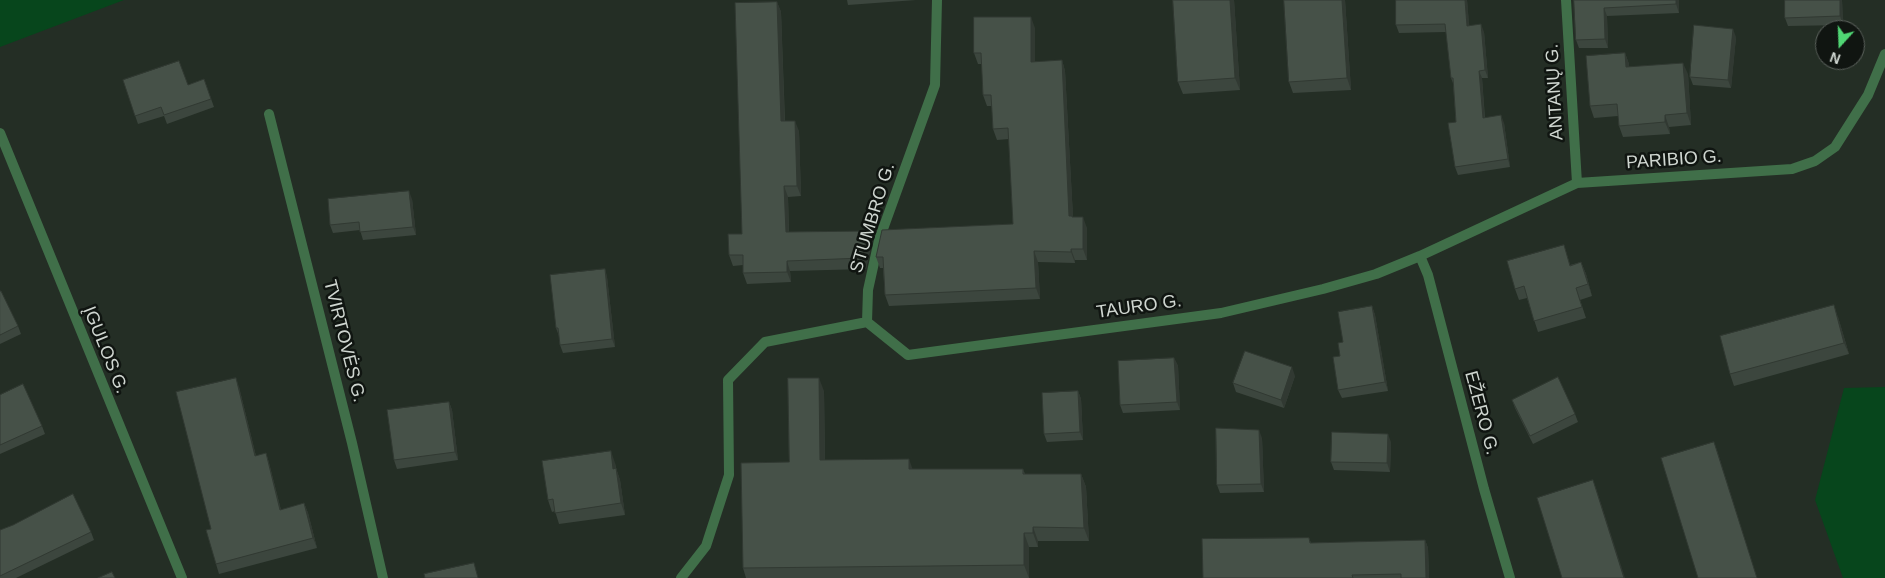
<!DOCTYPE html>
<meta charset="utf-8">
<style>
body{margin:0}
#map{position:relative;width:1885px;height:578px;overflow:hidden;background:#242e25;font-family:Arial,sans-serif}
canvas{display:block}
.north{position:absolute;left:1815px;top:20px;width:50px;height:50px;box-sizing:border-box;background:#101511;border:1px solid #5c625d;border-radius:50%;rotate:200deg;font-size:14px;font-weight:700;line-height:20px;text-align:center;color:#cfd6d0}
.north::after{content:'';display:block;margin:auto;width:18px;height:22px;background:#50d674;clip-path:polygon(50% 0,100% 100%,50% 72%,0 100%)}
</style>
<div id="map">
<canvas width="1885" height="578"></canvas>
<div class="north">N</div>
</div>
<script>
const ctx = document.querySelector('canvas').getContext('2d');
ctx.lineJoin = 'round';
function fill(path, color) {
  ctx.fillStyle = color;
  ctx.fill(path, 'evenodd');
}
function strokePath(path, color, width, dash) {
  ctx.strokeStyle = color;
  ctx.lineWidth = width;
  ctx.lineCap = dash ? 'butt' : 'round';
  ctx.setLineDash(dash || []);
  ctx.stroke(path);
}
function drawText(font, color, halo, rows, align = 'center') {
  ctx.font = font + ' Arial,sans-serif';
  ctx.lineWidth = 5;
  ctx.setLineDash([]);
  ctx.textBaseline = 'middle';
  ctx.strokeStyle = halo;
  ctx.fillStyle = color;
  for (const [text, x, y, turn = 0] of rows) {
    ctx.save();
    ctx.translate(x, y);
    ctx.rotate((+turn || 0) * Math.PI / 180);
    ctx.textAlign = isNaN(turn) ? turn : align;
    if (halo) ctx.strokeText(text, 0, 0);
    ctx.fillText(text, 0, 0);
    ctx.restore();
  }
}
const green = new Path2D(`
 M 0,0 L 124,0 L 0,47 Z
 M 1885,387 L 1885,578 L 1843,578 L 1815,500 L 1844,388 Z`);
const street = new Path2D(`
 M 1566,0 L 1577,183
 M 269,114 L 352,443 L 383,578
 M 0,133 L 182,578
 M 1420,256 L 1428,275 L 1484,489 L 1510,578
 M 867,322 L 908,355 L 1221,313 L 1323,289 L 1376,274 L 1420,256 L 1577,183 L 1792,169 L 1815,161 L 1835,147 L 1868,95 L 1885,54
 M 681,578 L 706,546 L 729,475 L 728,380 L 765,342 L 867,322 L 868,290 L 879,240 L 935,85 L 937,0`);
const wall = new Path2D(`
 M 847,0 L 916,0 L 848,5 Z
 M 1173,0 L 1234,0 L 1240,90 L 1183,94 L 1178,82 Z
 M 1284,0 L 1345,0 L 1351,90 L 1293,93 L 1289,82 Z
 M 1396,0 L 1467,0 L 1469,26 L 1484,32 L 1488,78 L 1482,78 L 1485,118 L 1504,123 L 1510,167 L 1458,175 L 1455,167 L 1456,122 L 1453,83 L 1451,78 L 1446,32 L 1399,33 L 1396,25 Z
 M 1574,0 L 1679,0 L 1679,13 L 1607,16 L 1608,48 L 1579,48 L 1576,40 Z
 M 1785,0 L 1842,0 L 1843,25 L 1788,26 L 1785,18 Z
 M 777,2 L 781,12 L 785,121 L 799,131 L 801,196 L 788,197 L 789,232 L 868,231 L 872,241 L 866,269 L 790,271 L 791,282 L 747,284 L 743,273 L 743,265 L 733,266 L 729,255 L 742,234 Z
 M 1035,28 L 1035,62 L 1062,60 L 1065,71 L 1073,217 L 1087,228 L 1087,260 L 1075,260 L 1075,263 L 1038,262 L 1040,299 L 889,306 L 885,295 L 883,268 L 880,268 L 876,257 L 1013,224 L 1009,139 L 997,140 L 993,129 L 992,106 L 987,106 L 983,95 L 982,64 L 978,64 L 974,53 Z
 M 1736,37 L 1731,88 L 1693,85 L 1690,77 Z
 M 1625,53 L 1629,64 L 1629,67 L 1688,74 L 1691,125 L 1669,127 L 1670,134 L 1623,137 L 1619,126 L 1618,116 L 1594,118 L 1590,106 Z
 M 204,79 L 214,107 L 167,124 L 164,116 L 138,124 L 123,80 L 188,85 Z
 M 412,199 L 416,235 L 363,240 L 360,230 L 333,233 L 330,225 Z
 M 1564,245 L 1570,265 L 1581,262 L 1586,274 L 1592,296 L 1580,300 L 1586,318 L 1538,332 L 1527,298 L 1519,300 L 1515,289 Z
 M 605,269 L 607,277 L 615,347 L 563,353 L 560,345 L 559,336 L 556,328 Z
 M 0,291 L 18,326 L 21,334 L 0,344 Z
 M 1372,306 L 1375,315 L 1388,391 L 1342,398 L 1338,390 L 1340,356 Z
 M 1838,317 L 1849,354 L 1734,386 L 1730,374 Z
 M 1174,358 L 1178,366 L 1180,410 L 1123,413 L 1120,405 Z
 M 1295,376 L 1284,408 L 1236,392 L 1233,383 Z
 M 239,387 L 256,456 L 266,453 L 269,463 L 281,510 L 304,503 L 308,513 L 317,548 L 219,574 L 216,564 L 211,529 Z
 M 824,391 L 825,460 L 913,469 L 1023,469 L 1025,474 L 1081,474 L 1086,487 L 1089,541 L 1038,541 L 1038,547 L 1029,547 L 1029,578 L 746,578 L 743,568 L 789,462 Z
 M 1078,391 L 1081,399 L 1083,440 L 1047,442 L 1044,434 Z
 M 0,395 L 42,426 L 45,434 L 0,454 Z
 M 1512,400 L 1575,414 L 1578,422 L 1533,444 L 1515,408 Z
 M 449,402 L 452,410 L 458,460 L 397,469 L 394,460 Z
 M 1262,438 L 1264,492 L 1220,493 L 1217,485 Z
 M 1391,442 L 1390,472 L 1334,470 L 1331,462 Z
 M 615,463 L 616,468 L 620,480 L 625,515 L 559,524 L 555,511 L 552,512 L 548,500 Z
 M 0,530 L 91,532 L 94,540 L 16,578 L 0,578 Z
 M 1309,538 L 1311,543 L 1425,540 L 1428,548 L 1429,578 L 1203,578 Z`);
const shadedWall = new Path2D(`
 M 1230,0 L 1234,0 L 1240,90 L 1235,78 Z
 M 1342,0 L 1345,0 L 1351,90 L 1347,78 Z
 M 1465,0 L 1467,0 L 1470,33 L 1467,26 Z
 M 1676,0 L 1679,0 L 1679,13 L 1676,4 Z
 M 1840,0 L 1842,0 L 1843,25 L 1840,16 Z
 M 777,2 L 781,12 L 785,132 L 781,121 Z
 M 1604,8 L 1607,16 L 1608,48 L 1605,39 Z
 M 1031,17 L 1035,28 L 1035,73 L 1031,62 Z
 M 1481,24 L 1484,32 L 1488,78 L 1485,70 Z
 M 1733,29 L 1736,37 L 1731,88 L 1728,80 Z
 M 1625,53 L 1629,64 L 1630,79 L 1626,67 Z
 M 1062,60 L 1065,71 L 1073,217 L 1069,216 Z
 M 1683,63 L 1688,74 L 1691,125 L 1687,113 Z
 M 1479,71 L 1482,78 L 1485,126 L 1483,118 Z
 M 1501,115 L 1504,123 L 1510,167 L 1508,159 Z
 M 1665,115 L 1669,127 L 1670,134 L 1665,122 Z
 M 795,121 L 799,131 L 801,196 L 797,186 Z
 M 784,186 L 788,197 L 789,243 L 786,232 Z
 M 409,191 L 412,199 L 416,235 L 413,227 Z
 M 1083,217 L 1087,228 L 1087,260 L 1083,249 Z
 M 868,231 L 872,241 L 866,269 L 862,258 Z
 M 1071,249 L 1075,260 L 1075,263 L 1071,252 Z
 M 1034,251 L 1038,262 L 1040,299 L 1036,288 Z
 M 787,261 L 790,271 L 791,282 L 787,272 Z
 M 1581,262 L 1586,274 L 1592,296 L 1588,284 Z
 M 605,269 L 607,277 L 615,347 L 612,339 Z
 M 1834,305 L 1838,317 L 1849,354 L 1844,343 Z
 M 1372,306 L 1375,315 L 1388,391 L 1385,382 Z
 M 1174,358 L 1178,366 L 1180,410 L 1177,402 Z
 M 1292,367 L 1295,376 L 1284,408 L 1281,400 Z
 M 236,378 L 239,387 L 258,465 L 255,456 Z
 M 819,378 L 824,391 L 825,474 L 820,460 Z
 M 1078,391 L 1081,399 L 1083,440 L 1080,432 Z
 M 449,402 L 452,410 L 458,460 L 455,452 Z
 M 1259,430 L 1262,438 L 1264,492 L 1261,484 Z
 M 1388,434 L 1391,442 L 1390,472 L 1387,463 Z
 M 1714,442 L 1718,453 L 1757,578 Z
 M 611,451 L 615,463 L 617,480 L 613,469 Z
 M 266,453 L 269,463 L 283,519 L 280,510 Z
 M 909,459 L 914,473 L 909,469 Z
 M 616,468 L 620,480 L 625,515 L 621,503 Z
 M 1081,474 L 1086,487 L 1089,541 L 1084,528 Z
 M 1593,480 L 1597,491 L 1625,578 L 1624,578 Z
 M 304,503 L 308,513 L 317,548 L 313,538 Z
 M 1033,527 L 1038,541 L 1038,547 L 1033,533 Z
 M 1024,533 L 1029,547 L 1029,578 L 1024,565 Z
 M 1425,540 L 1428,548 L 1429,578 L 1426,578 Z`);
const building = new Path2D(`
 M 1173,0 L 1230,0 L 1235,78 L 1178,82 Z
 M 1284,0 L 1342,0 L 1347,78 L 1289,82 Z
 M 1396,0 L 1465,0 L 1467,26 L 1481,24 L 1485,70 L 1479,71 L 1483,118 L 1501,115 L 1508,159 L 1455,167 L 1448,123 L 1456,122 L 1453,78 L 1451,78 L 1445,24 L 1396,25 Z
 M 1574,0 L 1676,0 L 1676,4 L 1604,8 L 1605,39 L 1576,40 Z
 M 1785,0 L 1840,0 L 1840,16 L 1785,18 Z
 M 777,2 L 781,121 L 795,121 L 797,186 L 784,186 L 786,232 L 868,231 L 862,258 L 787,261 L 787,272 L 743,273 L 743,255 L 729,255 L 728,234 L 742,234 L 735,3 Z
 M 974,17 L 1031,17 L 1031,62 L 1062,60 L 1069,216 L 1072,216 L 1072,217 L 1083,217 L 1083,249 L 1071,249 L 1071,252 L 1034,251 L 1036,288 L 885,295 L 883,257 L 876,257 L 882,230 L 1013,224 L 1008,128 L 993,129 L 991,95 L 983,95 L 981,53 L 974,53 Z
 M 1694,25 L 1733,29 L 1728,80 L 1690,77 Z
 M 1625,53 L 1626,67 L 1683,63 L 1687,113 L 1665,115 L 1665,122 L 1619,126 L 1617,104 L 1590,106 L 1586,56 Z
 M 179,61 L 188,85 L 204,79 L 211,99 L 164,115 L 161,107 L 135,116 L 123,80 Z
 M 409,191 L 413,227 L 360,232 L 359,222 L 330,225 L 328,199 Z
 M 1564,245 L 1570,266 L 1581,262 L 1588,284 L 1576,288 L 1582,307 L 1534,321 L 1524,286 L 1515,289 L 1507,261 Z
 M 605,269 L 612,339 L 560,345 L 558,328 L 556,328 L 550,275 Z
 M 0,291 L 1,291 L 18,326 L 0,335 Z
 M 1834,305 L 1844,343 L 1730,374 L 1720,336 Z
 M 1372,306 L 1385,382 L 1338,390 L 1333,357 L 1340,356 L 1338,343 L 1343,342 L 1338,312 Z
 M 1245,351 L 1292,367 L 1281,400 L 1233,383 Z
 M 1174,358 L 1177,402 L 1120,405 L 1118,361 Z
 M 1558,377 L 1575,414 L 1530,436 L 1512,400 Z
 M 236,378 L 255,456 L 266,453 L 280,510 L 304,503 L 313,538 L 216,564 L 206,530 L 211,529 L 176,392 Z
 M 788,378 L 819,378 L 820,460 L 909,459 L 909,469 L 1023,469 L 1023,474 L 1081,474 L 1084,528 L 1033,527 L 1033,533 L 1024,533 L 1024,565 L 743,568 L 741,463 L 789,462 Z
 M 23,384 L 42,426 L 0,445 L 0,395 Z
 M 1078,391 L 1080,432 L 1044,434 L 1042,393 Z
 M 449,402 L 455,452 L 394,460 L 387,410 Z
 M 1216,428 L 1259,430 L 1261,484 L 1217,485 Z
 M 1332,432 L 1388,434 L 1387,463 L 1331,462 Z
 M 1714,442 L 1757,578 L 1698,578 L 1661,458 Z
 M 611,451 L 613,469 L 616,468 L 621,503 L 555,513 L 553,499 L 548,500 L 542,461 Z
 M 1593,480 L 1624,578 L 1562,578 L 1537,498 Z
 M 73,494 L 91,532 L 0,576 L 0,530 L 13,525 Z
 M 1309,538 L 1310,543 L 1425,540 L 1426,578 L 1401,578 L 1401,574 L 1352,575 L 1353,578 L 1203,578 L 1202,539 Z
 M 474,563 L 478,578 L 425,578 L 424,574 Z
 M 112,572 L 115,578 L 98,578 Z`);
const streetNames = [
 ["ANTANŲ G.",1555,92,-93],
 ["PARIBIO G.",1674,160,-4],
 ["STUMBRO G.",873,218,-73],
 ["TAURO G.",1139,307,-8],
 ["TVIRTOVĖS G.",344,341,76],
 ["ĮGULOS G.",105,350,68],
 ["EŽERO G.",1481,413,75]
];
fill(green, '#07461c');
strokePath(street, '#406f49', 10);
fill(wall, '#3c463e');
fill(shadedWall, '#313932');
fill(building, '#465148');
strokePath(building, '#313932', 1);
drawText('18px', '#cfd6d0', '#101511', streetNames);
</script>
